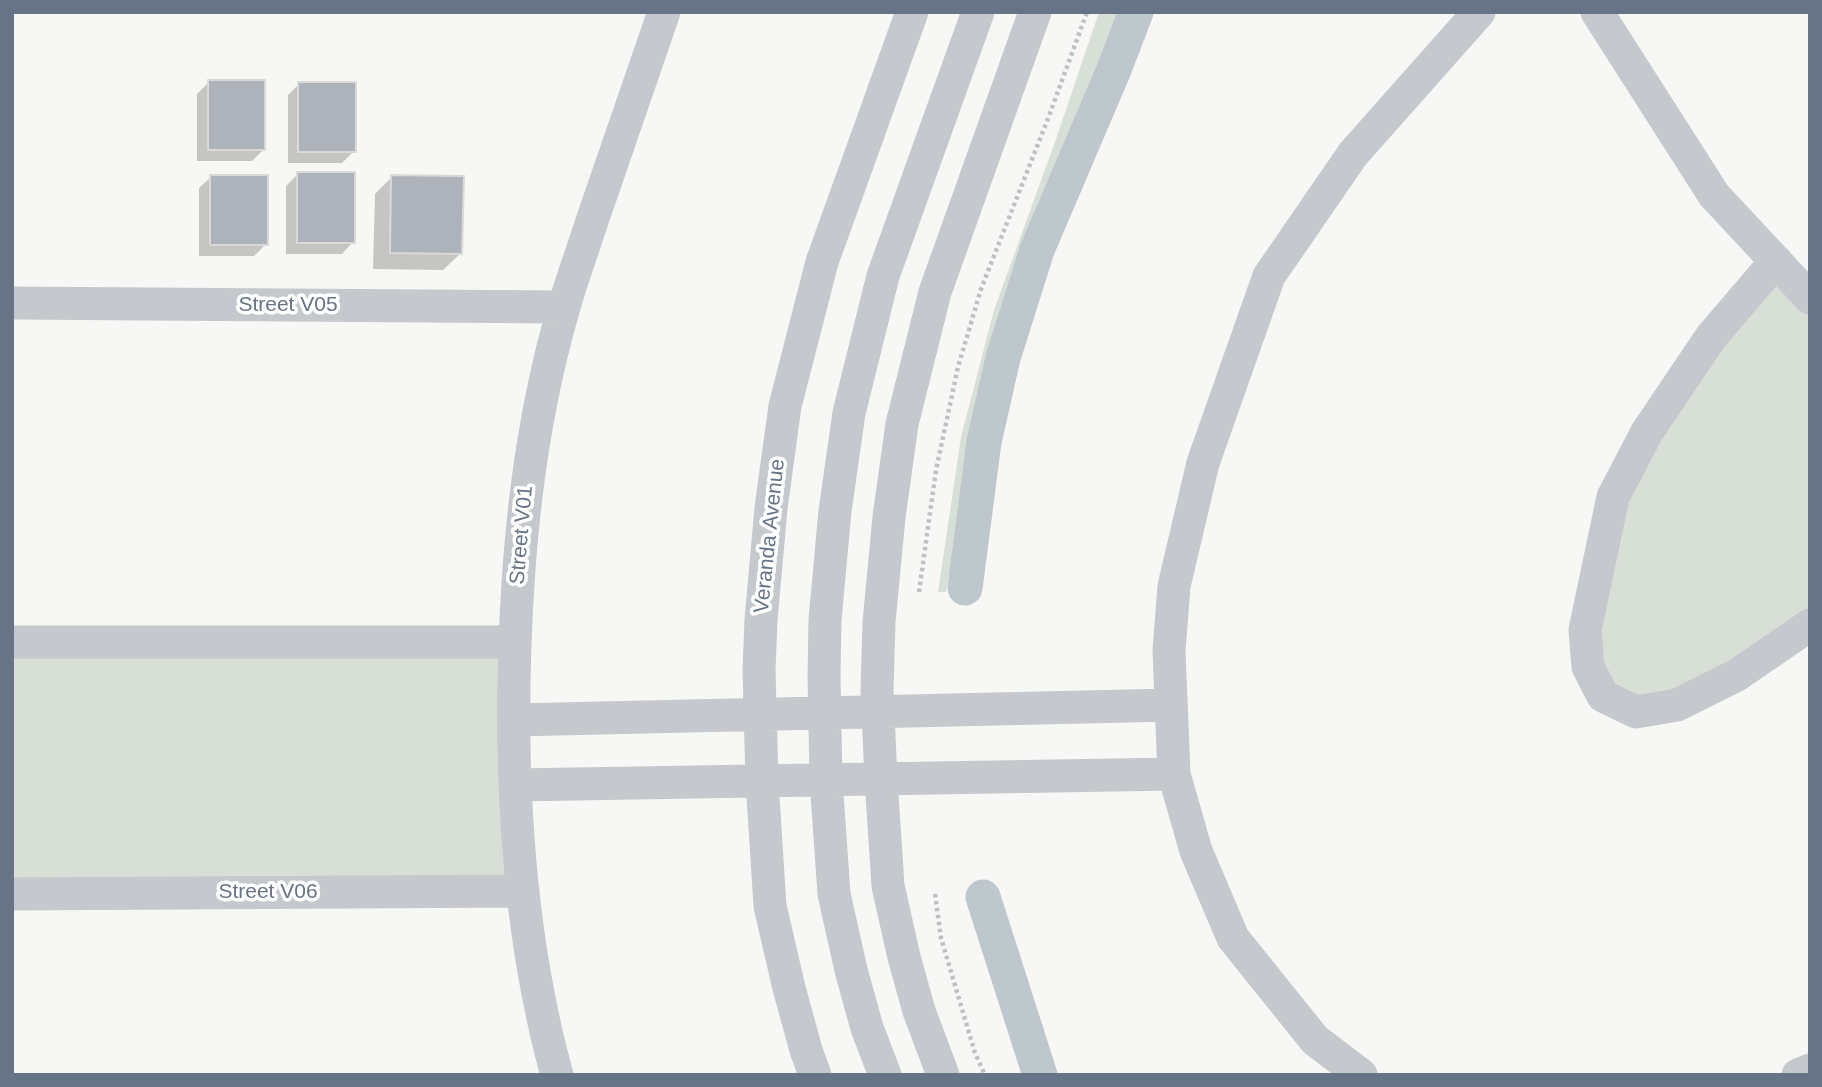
<!DOCTYPE html>
<style>
body{margin:0}
#map{position:relative;width:1822px;height:1087px;overflow:hidden;background:#f7f8f5;font-family:Arial,sans-serif}
canvas{display:block}
.frame{position:absolute;inset:0;border:14px solid #677386;pointer-events:none}
</style>
<div id="map">
<canvas width="1822" height="1087"></canvas>
<div class="frame"></div>
</div>
<script>
const ctx = document.querySelector('canvas').getContext('2d');
ctx.lineJoin = 'round';
function fill(path, color) {
  ctx.fillStyle = color;
  ctx.fill(path, 'evenodd');
}
function strokePath(path, color, width, dash) {
  ctx.strokeStyle = color;
  ctx.lineWidth = width;
  ctx.lineCap = dash ? 'butt' : 'round';
  ctx.setLineDash(dash || []);
  ctx.stroke(path);
}
function drawText(font, color, halo, rows, align = 'center') {
  ctx.font = font + ' Arial,sans-serif';
  ctx.lineWidth = 7;
  ctx.setLineDash([]);
  ctx.textBaseline = 'middle';
  ctx.strokeStyle = halo;
  ctx.fillStyle = color;
  for (const [text, x, y, turn = 0] of rows) {
    ctx.save();
    ctx.translate(x, y);
    ctx.rotate((+turn || 0) * Math.PI / 180);
    ctx.textAlign = isNaN(turn) ? turn : align;
    if (halo) ctx.strokeText(text, 0, 0);
    ctx.fillText(text, 0, 0);
    ctx.restore();
  }
}
const green = new Path2D(`
 M 1099,12 L 1120,12 L 1038,222 L 986,373 L 946,592 L 938,592 L 961,437 L 994,310 L 1055,142 Z
 M 1776,261 L 1810,298 L 1810,625 L 1636,712 L 1588,667 L 1613,497 Z
 M 12,642 L 515,642 L 523,891 L 12,894 Z`);
const shadow = new Path2D(`
 M 209,82 L 264,149 L 252,161 L 197,161 L 197,94 Z
 M 299,84 L 354,151 L 342,163 L 288,163 L 288,95 Z
 M 298,174 L 353,242 L 342,254 L 286,254 L 286,186 Z
 M 211,177 L 266,244 L 254,256 L 199,256 L 199,188 Z
 M 392,177 L 461,253 L 443,270 L 373,269 L 375,194 Z`);
const canal = new Path2D(`
 M 965,588 L 984,442 L 1003,358 L 1037,250 L 1113,72 L 1136,12
 M 983,897 L 1040,1075`);
const building = new Path2D(`
 M 208,80 L 265,80 L 265,150 L 208,150 Z
 M 298,82 L 356,82 L 356,152 L 298,152 Z
 M 297,172 L 355,172 L 355,243 L 297,243 Z
 M 210,175 L 268,175 L 268,245 L 210,245 Z
 M 391,175 L 464,176 L 462,254 L 390,253 Z`);
const path = new Path2D(`
 M 919,592 L 936,470 L 958,367 L 981,289 L 1049,116 L 1087,12
 M 935,894 L 941,938 L 975,1053 L 985,1075`);
const minor = new Path2D(`
 M 1597,12 L 1714,195 L 1810,298
 M 1776,261 L 1711,337 L 1647,432 L 1613,497 L 1585,630 L 1588,667 L 1603,696 L 1636,712 L 1677,705 L 1737,675 L 1810,625
 M 12,303 L 564,307
 M 12,642 L 515,642
 M 514,720 L 1171,705
 M 515,785 L 1174,774
 M 12,894 L 523,891
 M 557,1075 C 522,948 512,816 514,685 C 516,557 528,430 564,307 C 572,279 582,252 591,224 C 615,153 640,83 664,12
 M 815,1075 L 806,1050 L 789,988 L 770,906 L 762,781 L 759,670 L 761,620 L 771,508 L 785,406 L 822,262 L 912,12
 M 885,1075 L 867,1028 L 851,970 L 834,894 L 826,780 L 824,676 L 825,620 L 835,511 L 849,413 L 883,276 L 978,12
 M 943,1075 L 919,1011 L 904,957 L 888,886 L 881,779 L 877,690 L 879,622 L 889,517 L 902,424 L 935,292 L 1035,12
 M 1361,1075 L 1315,1040 L 1233,938 L 1196,851 L 1174,774 L 1169,651 L 1174,586 L 1203,463 L 1269,276 L 1353,154 L 1479,12
 M 1798,1075 L 1810,1070`);
const streetNames = [
 ["Street V05",288,305],
 ["Street V01",522,535,-85],
 ["Veranda Avenue",770,536,-84],
 ["Street V06",268,892]
];
fill(green, '#d8dfd6');
fill(shadow, '#0003');
strokePath(canal, '#bec7cc', 35);
fill(building, '#aeb3bb');
strokePath(building, '#d9d9d7', 2);
strokePath(path, '#bfc0c3', 4.5, [3.5, 3.5]);
strokePath(minor, '#c5c8cc', 33);
drawText('21px', '#677386', '#fff', streetNames);
</script>
